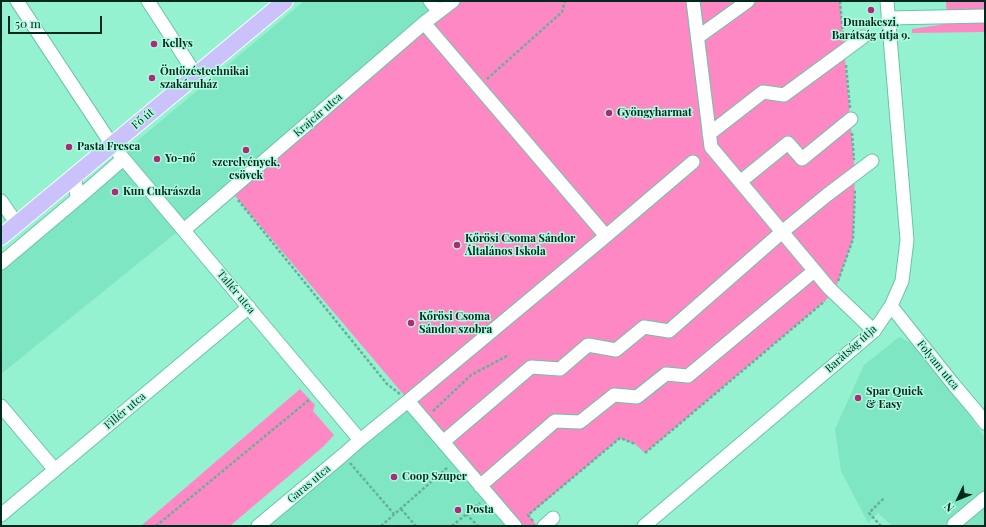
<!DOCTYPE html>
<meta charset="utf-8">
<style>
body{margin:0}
#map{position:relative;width:986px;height:527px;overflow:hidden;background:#95f2d1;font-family:"Playfair Display",serif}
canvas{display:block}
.frame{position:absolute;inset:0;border:2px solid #00291e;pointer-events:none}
.north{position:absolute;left:938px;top:479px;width:40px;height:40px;-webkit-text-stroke:3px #b3fbe0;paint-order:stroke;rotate:227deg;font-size:11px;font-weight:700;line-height:16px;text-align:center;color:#00291e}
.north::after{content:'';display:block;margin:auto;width:14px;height:18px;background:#00291e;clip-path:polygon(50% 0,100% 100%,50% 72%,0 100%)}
.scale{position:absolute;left:8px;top:16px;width:94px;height:18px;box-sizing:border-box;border:2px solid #00291e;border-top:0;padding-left:5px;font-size:12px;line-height:14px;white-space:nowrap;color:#00291e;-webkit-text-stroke:3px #b3fbe0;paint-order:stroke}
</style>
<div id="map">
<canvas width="986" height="527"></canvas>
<div class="frame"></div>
<div class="north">N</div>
<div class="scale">50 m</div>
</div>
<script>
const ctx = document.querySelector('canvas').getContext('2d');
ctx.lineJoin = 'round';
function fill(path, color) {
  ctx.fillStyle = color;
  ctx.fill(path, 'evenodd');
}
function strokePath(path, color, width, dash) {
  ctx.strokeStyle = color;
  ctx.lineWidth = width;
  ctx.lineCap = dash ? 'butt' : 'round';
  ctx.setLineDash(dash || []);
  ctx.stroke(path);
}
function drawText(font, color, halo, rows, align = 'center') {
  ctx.font = font + ' "Playfair Display",serif';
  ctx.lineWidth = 3;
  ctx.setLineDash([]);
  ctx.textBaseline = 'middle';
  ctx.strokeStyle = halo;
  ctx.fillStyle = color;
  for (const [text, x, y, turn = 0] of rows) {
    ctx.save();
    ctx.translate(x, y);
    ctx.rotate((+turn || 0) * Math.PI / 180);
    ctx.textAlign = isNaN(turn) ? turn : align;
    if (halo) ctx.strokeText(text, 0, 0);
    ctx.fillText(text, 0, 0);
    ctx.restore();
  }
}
const built = new Path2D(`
 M 304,1 L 465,1 L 199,227 L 176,233 L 1,374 L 1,255 Z
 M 899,337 L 910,342 L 961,402 L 985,438 L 985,526 L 892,526 L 878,513 L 868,523 L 841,471 L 835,429 L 864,365 Z
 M 400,398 L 514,526 L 253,526 Z`);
const green = new Path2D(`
 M 453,1 L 840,1 L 855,174 L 853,239 L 834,293 L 645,453 L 635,444 L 620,438 L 529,515 L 537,526 L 515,526 L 230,190 Z
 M 946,1 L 985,1 L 985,32 L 912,33 L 912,29 L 940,25 L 947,22 Z
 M 300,389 L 315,405 L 313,411 L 334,435 L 324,446 L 230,526 L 141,526 Z`);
const path = new Path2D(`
 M 840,1 L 843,36
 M 846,65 L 850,108
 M 487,79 L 562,12 L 565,1
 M 852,133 L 854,160
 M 238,200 L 387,384 L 400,394
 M 838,281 L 853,239 L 855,189
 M 433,411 L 471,375 L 509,355
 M 645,453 L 825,301
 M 350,463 L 394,514
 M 401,509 L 416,526
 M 466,514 L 478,526
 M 533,521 L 528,515 L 620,438 L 635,444
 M 156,526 L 310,399
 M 381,526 L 448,467
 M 452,526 L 480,503
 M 881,526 L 869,513 L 884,498`);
const minor = new Path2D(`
 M 17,1 L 112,145 L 360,440
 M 148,1 L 196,75
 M 430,1 L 439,12
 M 693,1 L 711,147 L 829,288 L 874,331
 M 888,18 L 985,16
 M 424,23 L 606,236
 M 698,37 L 748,1
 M 709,134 L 763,92 L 784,95 L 863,37
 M 740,182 L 788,143 L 802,159 L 851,119
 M 77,199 L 123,159
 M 1,201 L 17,224
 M 184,230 L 424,23 L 453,1
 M 1,263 L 77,199 L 75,176
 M 891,306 L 954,385 L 976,411 L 985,423
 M 408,401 L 515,526
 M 1,406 L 55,470
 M 443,442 L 531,367 L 560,369 L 588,345 L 616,350 L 644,327 L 669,331 L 782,232 L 827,195 L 872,161
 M 480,486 L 555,421 L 580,422 L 614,395 L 637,397 L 666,374 L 688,376 L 814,271
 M 1,515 L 249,307
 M 954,524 L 985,498
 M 258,526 L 343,455 L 360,440 L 408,401 L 606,236 L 693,162
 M 544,526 L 553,518
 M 644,526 L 874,331 L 891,306 L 902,281 L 907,240 L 887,1`);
const major = new Path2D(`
 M 1,237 L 285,1`);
const markers = [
 [871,10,4,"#ad2b76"],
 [154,44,4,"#ad2b76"],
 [152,78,4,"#ad2b76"],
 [609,113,4,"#ad2b76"],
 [69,147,4,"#ad2b76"],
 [246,150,4,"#ad2b76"],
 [157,159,4,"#ad2b76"],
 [115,192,4,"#ad2b76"],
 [457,245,4,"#ad2b76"],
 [411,323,4,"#ad2b76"],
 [858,398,4,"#ad2b76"],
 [394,477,4,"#ad2b76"],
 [458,510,4,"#ad2b76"]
];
const poiNames = [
 ["Dunakeszi,",871,23,"center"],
 ["Barátság útja 9.",871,36,"center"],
 ["Kellys",162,44],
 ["Öntözéstechnikai",160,72],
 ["szakáruház",160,85],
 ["Gyöngyharmat",617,113],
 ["Pasta Fresca",77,147],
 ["Yo-nő",165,159],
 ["szerelvények,",246,163,"center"],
 ["csövek",246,176,"center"],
 ["Kun Cukrászda",123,192],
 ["Kőrösi Csoma Sándor",465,239],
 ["Általános Iskola",465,252],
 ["Kőrösi Csoma",419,317],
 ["Sándor szobra",419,330],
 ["Spar Quick",866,392],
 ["& Easy",866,405],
 ["Coop Szuper",402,477],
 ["Posta",466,510]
];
const streetNames = [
 ["Krajcár utca",318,115,-41],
 ["Fő út",143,119,-40],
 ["Tallér utca",236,292,50],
 ["Barátság útja",851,349,-42],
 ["Folyam utca",938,365,51],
 ["Fillér utca",125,411,-40],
 ["Garas utca",309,484,-40]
];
fill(built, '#7fe6c4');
fill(green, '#fe88c4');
strokePath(minor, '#69c5a6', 15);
strokePath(major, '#fff', 18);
strokePath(path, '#65b198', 2.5, [3, 2]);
strokePath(minor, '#fff', 13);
strokePath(major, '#cbc2fc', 16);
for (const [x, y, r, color] of markers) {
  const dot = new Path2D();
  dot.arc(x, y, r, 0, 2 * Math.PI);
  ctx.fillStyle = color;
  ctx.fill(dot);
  strokePath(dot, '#b3fbe0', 1.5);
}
drawText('bold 11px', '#00291e', '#b3fbe0', poiNames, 'left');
drawText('11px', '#00291e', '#b3fbe0', streetNames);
</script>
